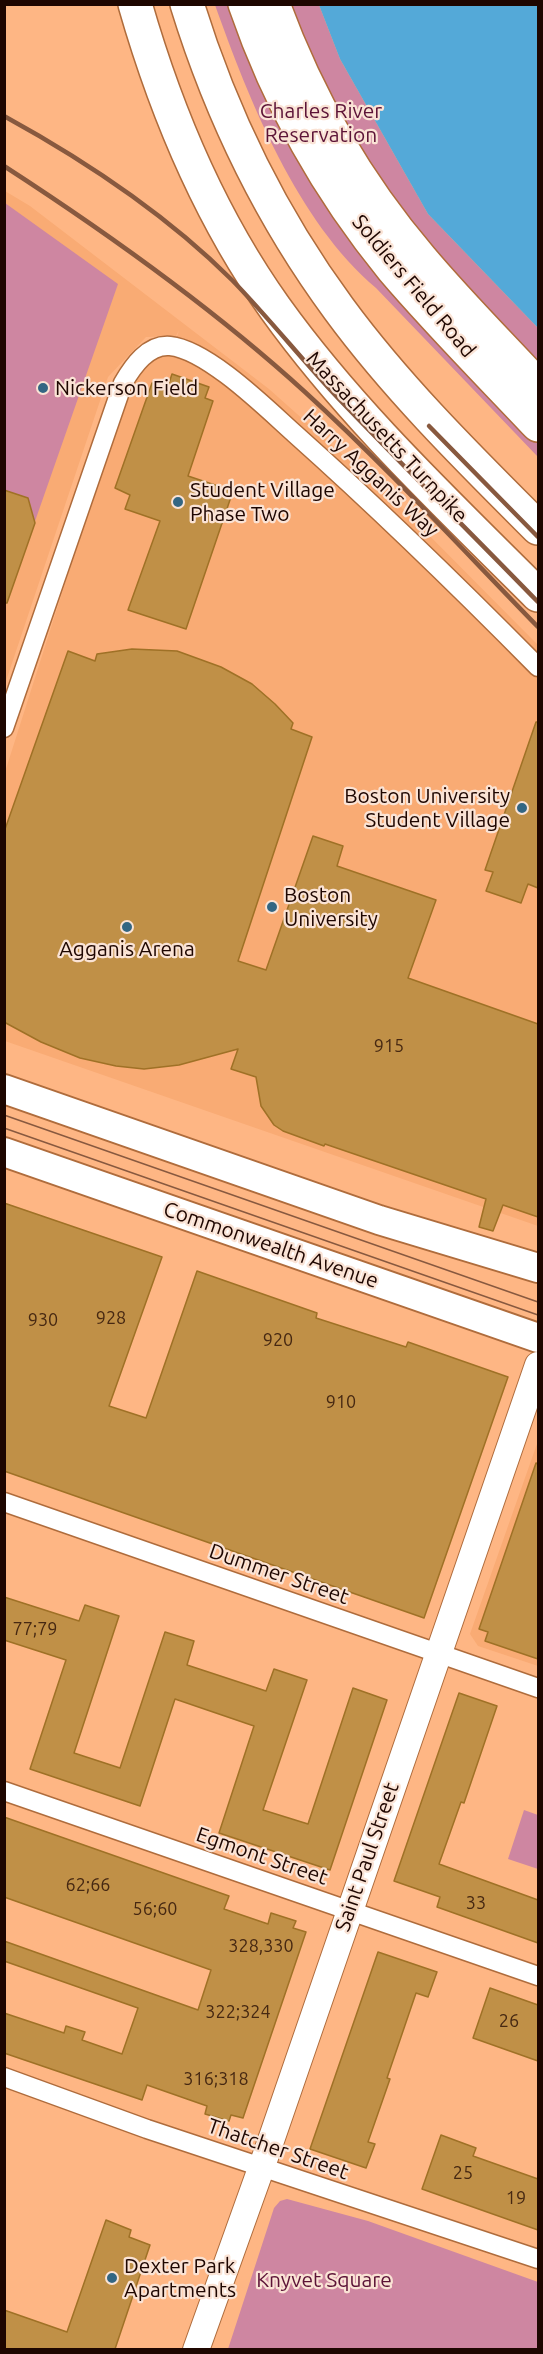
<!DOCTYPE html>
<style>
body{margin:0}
#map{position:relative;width:543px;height:2354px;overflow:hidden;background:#feb684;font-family:Ubuntu,sans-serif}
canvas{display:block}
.frame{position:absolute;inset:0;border:6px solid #1e0600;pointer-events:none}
</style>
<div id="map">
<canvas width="543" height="2354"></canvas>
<div class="frame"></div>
</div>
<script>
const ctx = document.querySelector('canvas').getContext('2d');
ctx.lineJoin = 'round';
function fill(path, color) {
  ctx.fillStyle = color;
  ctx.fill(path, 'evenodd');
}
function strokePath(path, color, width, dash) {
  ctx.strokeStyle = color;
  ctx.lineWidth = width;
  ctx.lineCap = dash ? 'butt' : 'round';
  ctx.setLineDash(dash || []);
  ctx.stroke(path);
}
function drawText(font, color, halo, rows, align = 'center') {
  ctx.font = font + ' Ubuntu,sans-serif';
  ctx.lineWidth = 4.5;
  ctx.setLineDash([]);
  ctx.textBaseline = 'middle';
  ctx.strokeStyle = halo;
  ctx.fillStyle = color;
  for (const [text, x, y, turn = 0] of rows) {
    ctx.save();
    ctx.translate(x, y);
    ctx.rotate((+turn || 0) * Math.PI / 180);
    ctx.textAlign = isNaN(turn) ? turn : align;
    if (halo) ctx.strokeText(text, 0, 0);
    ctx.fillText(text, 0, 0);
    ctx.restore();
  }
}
const built = new Path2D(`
 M 5,191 L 30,206 L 269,389 L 397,503 L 538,645 L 538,1226 L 5,1041 L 5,772 L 127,389 L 153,353 L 173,351 L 179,330 L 176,336 L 146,337 L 108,377 L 5,684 Z
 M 538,1441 L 538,1666 L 478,1646 L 470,1634 Z`);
const green = new Path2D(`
 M 215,5 L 319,5 L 340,59 L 428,214 L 538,328 L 538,457 L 376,288 C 297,221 249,100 215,5 Z
 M 5,203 L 118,284 L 5,607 Z
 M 524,1810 L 538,1815 L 538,1869 L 508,1859 Z
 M 287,2199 L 368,2221 L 538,2282 L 538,2349 L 228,2349 L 274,2208 L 280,2201 Z`);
const water = new Path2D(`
 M 319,5 L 538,5 L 538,328 L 428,214 L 340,59 Z`);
const building = new Path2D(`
 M 172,374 L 209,387 L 205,398 L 213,401 L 188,476 L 233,491 L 186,629 L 128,610 L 160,521 L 125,509 L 130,495 L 115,488 L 152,383 L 167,389 Z
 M 4,490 L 28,498 L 35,523 L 7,603 L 4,603 Z
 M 132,649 L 177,651 L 221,667 L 252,684 L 275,704 L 293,723 L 291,729 L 312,737 L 238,961 L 266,970 L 313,836 L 343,846 L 337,866 L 436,900 L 408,978 L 538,1024 L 538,1217 L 503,1205 L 493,1231 L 479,1227 L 486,1199 L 325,1144 L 324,1146 L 283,1131 L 274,1125 L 261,1106 L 256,1077 L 231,1069 L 238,1049 L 179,1065 L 144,1069 L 116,1066 L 80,1058 L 41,1042 L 4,1022 L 4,832 L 68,651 L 95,661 L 97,654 Z
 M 536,722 L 538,722 L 538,888 L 528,884 L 521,903 L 486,891 L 493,872 L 485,870 Z
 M 4,1203 L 162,1257 L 109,1406 L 146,1418 L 197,1271 L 317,1313 L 316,1318 L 406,1347 L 408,1342 L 508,1377 L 424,1618 L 4,1471 Z
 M 536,1463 L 538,1464 L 538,1659 L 485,1641 L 488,1632 L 479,1629 Z
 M 4,1597 L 79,1621 L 85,1605 L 119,1616 L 74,1753 L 120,1768 L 165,1632 L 194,1641 L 187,1665 L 266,1691 L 274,1669 L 307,1680 L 263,1810 L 308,1824 L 353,1688 L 387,1700 L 330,1870 L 219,1833 L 254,1726 L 175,1699 L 140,1806 L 30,1769 L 66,1660 L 4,1640 Z
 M 459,1693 L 497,1706 L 464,1803 L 461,1802 L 439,1864 L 538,1900 L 538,1943 L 437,1907 L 440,1897 L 394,1881 Z
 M 4,1817 L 229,1896 L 224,1909 L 268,1924 L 271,1913 L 296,1921 L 293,1928 L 306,1932 L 243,2118 L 231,2115 L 229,2121 L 205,2114 L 207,2106 L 147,2085 L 142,2100 L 4,2053 L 4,2013 L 64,2033 L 66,2026 L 85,2032 L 82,2040 L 122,2054 L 138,2008 L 4,1961 L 4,1941 L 198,2010 L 211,1970 L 4,1897 Z
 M 378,1952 L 437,1972 L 428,1997 L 416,1993 L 387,2078 L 390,2079 L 368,2142 L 375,2144 L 366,2168 L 310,2149 Z
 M 490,1988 L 538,2005 L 538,2061 L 473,2038 Z
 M 441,2135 L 476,2148 L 473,2156 L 538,2179 L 538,2230 L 422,2189 Z
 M 106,2220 L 131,2230 L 129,2237 L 150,2245 L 115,2349 L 4,2349 L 4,2310 L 67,2332 Z`);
const street = new Path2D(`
 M 4,728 L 123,383 C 133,366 148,344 170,346 C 208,350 267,409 295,434 C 379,509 459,587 538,667
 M 4,1502 L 538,1688
 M 4,1791 L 538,1976
 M 4,2077 L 147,2129 L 538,2259`);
const secondary = new Path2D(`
 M 196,2350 L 268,2149 L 538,1365`);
const primary = new Path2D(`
 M 4,1089 L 379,1220 L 538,1268
 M 4,1152 L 538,1338`);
const highway = new Path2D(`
 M 135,4 C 166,112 210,217 275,308 C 351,414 447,504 538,595
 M 187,4 C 221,114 271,217 339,309 C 397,388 469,459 538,528
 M 245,4 C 278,100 329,191 393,269 C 439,323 490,374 538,425
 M 273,4 C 307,97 357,184 421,259 C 458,303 499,344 538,386`);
const tram = new Path2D(`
 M 4,1115 L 538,1302
 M 4,1128 L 538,1315`);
const rail = new Path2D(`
 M 4,116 C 86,161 166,214 232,280 C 269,318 302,360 338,398 C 404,467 472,534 538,602
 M 4,166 C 109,234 213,308 305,392 C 387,467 462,549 538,627
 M 429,426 L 538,537`);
const markers = [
 [43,388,6,"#336683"],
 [178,502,6,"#336683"],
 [522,808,6,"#336683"],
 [272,907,6,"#336683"],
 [127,927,6,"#336683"],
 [112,2278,6,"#336683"]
];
const numberNames = [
 ["915",389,1046],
 ["928",111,1318],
 ["930",43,1320],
 ["920",278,1340],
 ["910",341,1402],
 ["77;79",35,1629],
 ["62;66",88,1885],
 ["33",476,1903],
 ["56;60",155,1909],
 ["328,330",261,1946],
 ["322;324",238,2012],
 ["26",509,2021],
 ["316;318",216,2079],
 ["25",463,2173],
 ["19",516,2198]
];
const parkNames = [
 ["Charles River",321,111],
 ["Reservation",321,135],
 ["Knyvet Square",324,2280]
];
const streetNames = [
 ["Soldiers Field Road",414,286,50],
 ["Massachusetts Turnpike",387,437,47],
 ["Harry Agganis Way",371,473,43],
 ["Commonwealth Avenue",271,1245,19],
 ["Dummer Street",279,1574,19],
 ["Egmont Street",262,1856,19],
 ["Saint Paul Street",367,1857,-71],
 ["Thatcher Street",278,2149,19]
];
const poiNames = [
 ["Nickerson Field",55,388],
 ["Student Village",190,490],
 ["Phase Two",190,514],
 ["Boston University",510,796,"right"],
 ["Student Village",510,820,"right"],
 ["Boston",284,895],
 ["University",284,919],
 ["Agganis Arena",127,949,"center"],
 ["Dexter Park",124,2266],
 ["Apartments",124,2290]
];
fill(built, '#f9ab74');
fill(green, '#ce86a1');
fill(water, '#54a9d8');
fill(building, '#c09047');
strokePath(building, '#9f7126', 1.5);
strokePath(street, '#af6c3c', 21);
strokePath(secondary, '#af6c3c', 28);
strokePath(primary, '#af6c3c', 32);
strokePath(highway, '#af6c3c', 36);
strokePath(street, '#fff', 18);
strokePath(secondary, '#fff', 26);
strokePath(primary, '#fff', 28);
strokePath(highway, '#fff', 33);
strokePath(tram, '#88593f', 1.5);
strokePath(rail, '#88593f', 4.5);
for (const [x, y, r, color] of markers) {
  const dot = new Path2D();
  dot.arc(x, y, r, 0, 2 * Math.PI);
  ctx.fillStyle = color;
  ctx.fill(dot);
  strokePath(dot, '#fae3d5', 2);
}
drawText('18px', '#462812', null, numberNames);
drawText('21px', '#5c1337', '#fae3d5', parkNames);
drawText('21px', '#1e0600', '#fae3d5', streetNames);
drawText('21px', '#1e0600', '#fae3d5', poiNames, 'left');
</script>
